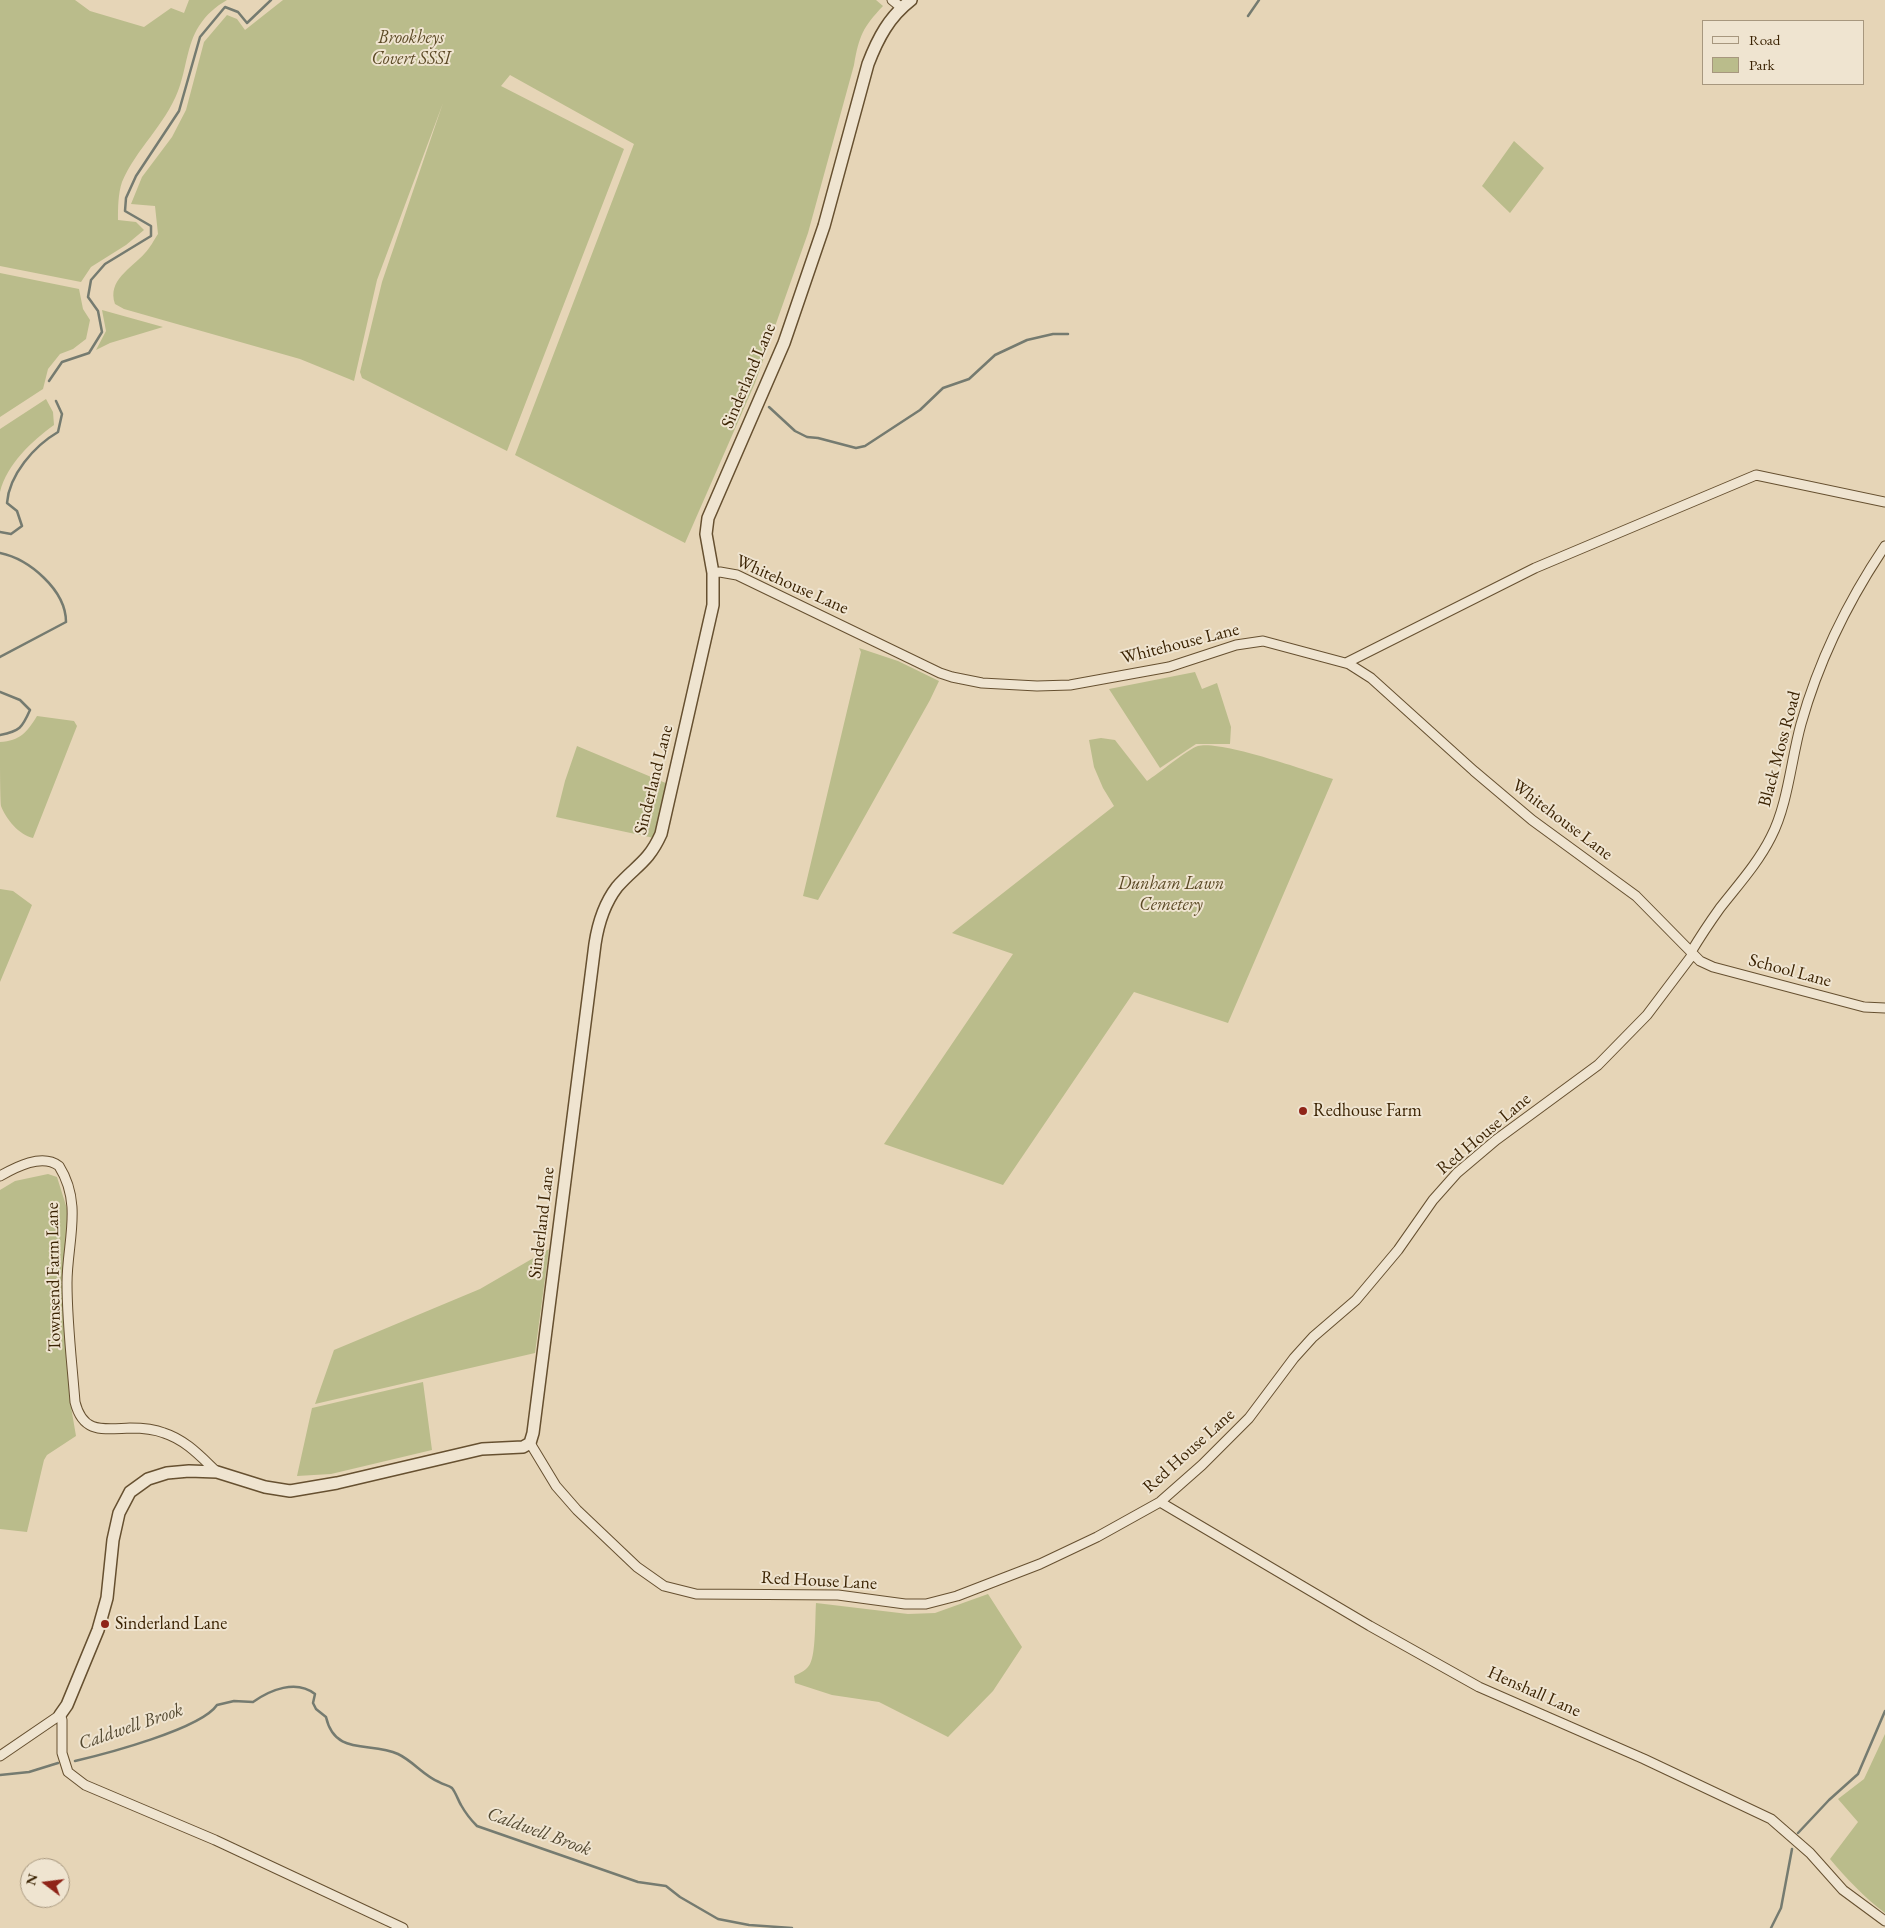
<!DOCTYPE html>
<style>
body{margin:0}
#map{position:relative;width:1885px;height:1928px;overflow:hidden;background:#e6d5b7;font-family:"EB Garamond",serif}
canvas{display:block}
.legend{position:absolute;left:1702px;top:20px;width:162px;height:65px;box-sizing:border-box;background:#efe4d0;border:1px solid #a7977e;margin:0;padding:6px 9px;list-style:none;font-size:15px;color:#3b2303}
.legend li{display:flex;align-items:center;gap:10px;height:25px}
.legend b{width:25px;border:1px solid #a7977e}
.north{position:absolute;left:20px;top:1858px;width:50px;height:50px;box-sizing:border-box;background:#efe4d0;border:1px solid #a7977e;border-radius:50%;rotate:285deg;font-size:14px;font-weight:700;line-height:20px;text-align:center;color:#3b2303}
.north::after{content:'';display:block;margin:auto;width:18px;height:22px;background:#8f2418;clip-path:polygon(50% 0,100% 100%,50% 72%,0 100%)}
</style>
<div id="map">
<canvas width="1885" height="1928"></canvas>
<ul class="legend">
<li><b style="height:6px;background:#efe4d0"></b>Road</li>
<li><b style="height:14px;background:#babc8b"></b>Park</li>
</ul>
<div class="north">N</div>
</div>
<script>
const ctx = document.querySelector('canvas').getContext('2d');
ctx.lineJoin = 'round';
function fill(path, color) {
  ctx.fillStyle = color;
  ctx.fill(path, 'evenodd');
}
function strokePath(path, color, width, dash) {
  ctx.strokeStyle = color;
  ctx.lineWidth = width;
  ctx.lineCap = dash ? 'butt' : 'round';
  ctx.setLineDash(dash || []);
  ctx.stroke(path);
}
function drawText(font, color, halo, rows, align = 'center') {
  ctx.font = font + ' "EB Garamond",serif';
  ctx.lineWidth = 4;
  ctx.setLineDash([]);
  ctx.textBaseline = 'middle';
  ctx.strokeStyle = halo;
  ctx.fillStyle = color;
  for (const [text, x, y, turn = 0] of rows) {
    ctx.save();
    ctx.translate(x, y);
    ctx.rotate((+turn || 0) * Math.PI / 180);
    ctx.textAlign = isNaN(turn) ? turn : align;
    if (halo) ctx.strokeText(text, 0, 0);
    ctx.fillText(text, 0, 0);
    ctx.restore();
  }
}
const green = new Path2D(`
 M 0,0 L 75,0 L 90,11 L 144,27 L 171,8 L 184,13 L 189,0 L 227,0 C 215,7 207,14 199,26 C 187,44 186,71 178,91 C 165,125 136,149 122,182 C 118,194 118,208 118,220 L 136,222 L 144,230 L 126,245 L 91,267 L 81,282 L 0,266 Z
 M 283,0 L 876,0 L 883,6 C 863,27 859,36 854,65 L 808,233 L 755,383 L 685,543 L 515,455 L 634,144 L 510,75 L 501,86 L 624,149 L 507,451 L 362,378 L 360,372 L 382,282 L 443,103 L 377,280 L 354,381 L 300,359 L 124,309 L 115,304 C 107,280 131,269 145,253 C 150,248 154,240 158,234 L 155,206 L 131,204 L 142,177 L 172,137 L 186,110 L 204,42 L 227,15 L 237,19 L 245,30 Z
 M 1514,141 L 1544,168 L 1510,213 L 1482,186 Z
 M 0,273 L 79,289 L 83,309 L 90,320 L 86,339 L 73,349 L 60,354 L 48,369 L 43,389 L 0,417 Z
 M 102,310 L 163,327 L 110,343 L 96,350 L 106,331 Z
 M 46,399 L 53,412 L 54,425 C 32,441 7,464 0,492 L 0,429 Z
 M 859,648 L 898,661 L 939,681 L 930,700 L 818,900 L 803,896 L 861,652 Z
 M 1195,672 L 1202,689 L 1217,683 L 1231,727 L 1230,744 L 1196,744 L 1160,768 L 1109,689 Z
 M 37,716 L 74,721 L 77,726 L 33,838 C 19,835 6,819 1,806 C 0,796 0,755 0,742 C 20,741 27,732 37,716 Z
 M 1101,738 L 1115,740 L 1147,781 C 1158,774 1188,749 1198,746 C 1221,740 1307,771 1333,779 L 1228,1023 L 1134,992 L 1003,1185 L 884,1144 L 1013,954 L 952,933 L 1114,806 L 1103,788 L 1094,767 L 1089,740 Z
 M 577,746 L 668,784 L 654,838 L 556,817 L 565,781 Z
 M 0,889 L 13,891 L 32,905 L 0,982 Z
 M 48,1174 L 57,1177 L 68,1212 L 62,1289 L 70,1401 L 76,1436 L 47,1455 L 44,1460 L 27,1532 L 0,1529 L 0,1190 L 15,1181 Z
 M 549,1249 L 535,1353 L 315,1404 L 334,1350 L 480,1289 Z
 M 423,1382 L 432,1450 L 331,1474 L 297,1476 L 312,1408 Z
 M 988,1594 L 1022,1647 L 993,1691 L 948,1737 L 879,1702 L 832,1695 L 795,1683 L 794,1676 C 800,1673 807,1670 810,1664 C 816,1654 815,1617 816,1603 L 908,1614 L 935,1613 Z
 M 1885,1734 L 1885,1913 C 1864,1897 1847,1879 1830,1859 L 1858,1822 L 1838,1799 L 1864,1779 Z`);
const stream = new Path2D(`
 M 1248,16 L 1259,0
 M 49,381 L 62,362 L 89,353 L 102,332 L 98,311 L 88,297 L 91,280 L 105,264 L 151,236 L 151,226 L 125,211 L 126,198 L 136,176 L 179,111 L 200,37 L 225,7 L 238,12 L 247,23 L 271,0
 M 769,407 L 795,431 L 807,437 L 818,438 L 856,448 L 865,446 L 920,410 L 943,388 L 969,379 L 995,355 L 1027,340 L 1053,334 L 1068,334
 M 0,532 L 11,534 L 22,526 L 17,511 L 7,503 C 9,475 34,446 58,432 L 62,414 L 56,401
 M 0,553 C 29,559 66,590 66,622 L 0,657
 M 0,692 L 20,700 L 30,710 C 22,728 20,731 0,735
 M 75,1761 C 105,1754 201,1729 217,1705 L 234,1701 L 253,1702 C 270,1690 296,1679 315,1694 L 313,1703 L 316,1709 L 326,1717 C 335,1757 371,1741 398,1754 C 413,1761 424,1776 439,1782 C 443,1785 449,1785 452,1788 C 456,1793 458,1800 461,1805 C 466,1814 471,1820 477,1826 L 638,1882 L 666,1886 L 680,1897 L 718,1919 L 749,1925 L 792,1928
 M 0,1775 L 29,1772 L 58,1763
 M 1798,1833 L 1829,1800 L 1858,1774 L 1885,1711
 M 1771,1928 L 1781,1908 L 1792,1849`);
const minor = new Path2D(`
 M 892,0 L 902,8
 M 713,573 L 720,572 L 737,575 L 940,673 L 952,677 L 982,683 L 1037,686 L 1070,685 L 1169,667 L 1236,645 L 1263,641 L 1349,664 L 1371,678 L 1474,771 L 1532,820 L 1636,896 L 1700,961 L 1713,967 L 1864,1007 L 1885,1008
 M 1346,663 L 1535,568 L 1756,475 L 1885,502
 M 1691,952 C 1700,937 1710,922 1720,908 C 1738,885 1758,863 1771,837 C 1788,804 1791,760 1801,724 C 1819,660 1848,601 1885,546
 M 0,1176 C 16,1167 42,1153 59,1166 C 83,1204 67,1242 67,1283 C 67,1323 72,1363 75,1402 C 83,1434 103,1429 130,1428 C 141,1428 154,1429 164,1433 C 186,1440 201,1457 217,1472
 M 530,1443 L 556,1486 L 577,1510 L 637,1567 L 664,1586 L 696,1594 L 838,1595 L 905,1604 L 926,1604 L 957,1596 L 1040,1564 L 1097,1537 L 1160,1502 L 1202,1465 L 1249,1418 L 1294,1358 L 1313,1337 L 1356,1300 L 1398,1250 L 1433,1200 L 1457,1173 L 1496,1140 L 1598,1065 L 1647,1015 L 1693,954
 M 1160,1502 L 1370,1626 L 1479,1687 L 1644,1759 L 1771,1819 L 1810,1853 L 1843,1890 L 1885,1921
 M 0,1756 L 60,1715 L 62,1720 L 62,1753 L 68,1772 L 85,1785 L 215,1840 L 403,1928`);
const tertiary = new Path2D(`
 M 60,1715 L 67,1705 L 98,1630 L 107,1598 L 113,1540 L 119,1513 L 130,1492 L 148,1479 L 167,1473 L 189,1471 L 217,1472 L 265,1487 L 290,1491 L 337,1483 L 482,1449 L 523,1447 L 530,1443 L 533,1433 L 595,944 C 598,924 604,904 617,887 C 635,866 648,863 661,834 L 713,605 L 713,573 L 706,534 L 708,518 L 784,343 L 824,226 L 868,64 C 878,38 889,17 911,0`);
const markers = [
 [1303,1111,5,"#8f2418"],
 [105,1624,5,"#8f2418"]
];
const parkNames = [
 ["Brookheys",411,38],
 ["Covert SSSI",411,59],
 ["Dunham Lawn",1171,884],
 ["Cemetery",1171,905]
];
const streetNames = [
 ["Sinderland Lane",749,376,-67],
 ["Whitehouse Lane",792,585,24],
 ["Whitehouse Lane",1180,644,-14],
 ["Black Moss Road",1780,749,-75],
 ["Sinderland Lane",654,780,-76],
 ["Whitehouse Lane",1562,820,37],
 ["School Lane",1790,971,15],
 ["Red House Lane",1484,1134,-40],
 ["Sinderland Lane",542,1223,-83],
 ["Townsend Farm Lane",54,1277,-91],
 ["Red House Lane",1189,1451,-42],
 ["Red House Lane",819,1581,3],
 ["Henshall Lane",1534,1692,24]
];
const poiNames = [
 ["Redhouse Farm",1313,1111],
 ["Sinderland Lane",115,1624]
];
const waterNames = [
 ["Caldwell Brook",131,1727,-19],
 ["Caldwell Brook",539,1832,20]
];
fill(green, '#babc8b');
strokePath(stream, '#757b70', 2.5);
strokePath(minor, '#665030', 11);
strokePath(tertiary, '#665030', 14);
strokePath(minor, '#efe4d0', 9);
strokePath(tertiary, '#efe4d0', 11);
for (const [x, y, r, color] of markers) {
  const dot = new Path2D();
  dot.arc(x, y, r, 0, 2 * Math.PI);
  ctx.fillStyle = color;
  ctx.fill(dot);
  strokePath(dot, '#efe4d0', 2);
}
drawText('italic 18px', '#5b4925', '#efe4d0', parkNames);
drawText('18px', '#3b2303', '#efe4d0', streetNames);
drawText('18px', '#3b2303', '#efe4d0', poiNames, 'left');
drawText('italic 19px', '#534830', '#efe4d0', waterNames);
</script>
